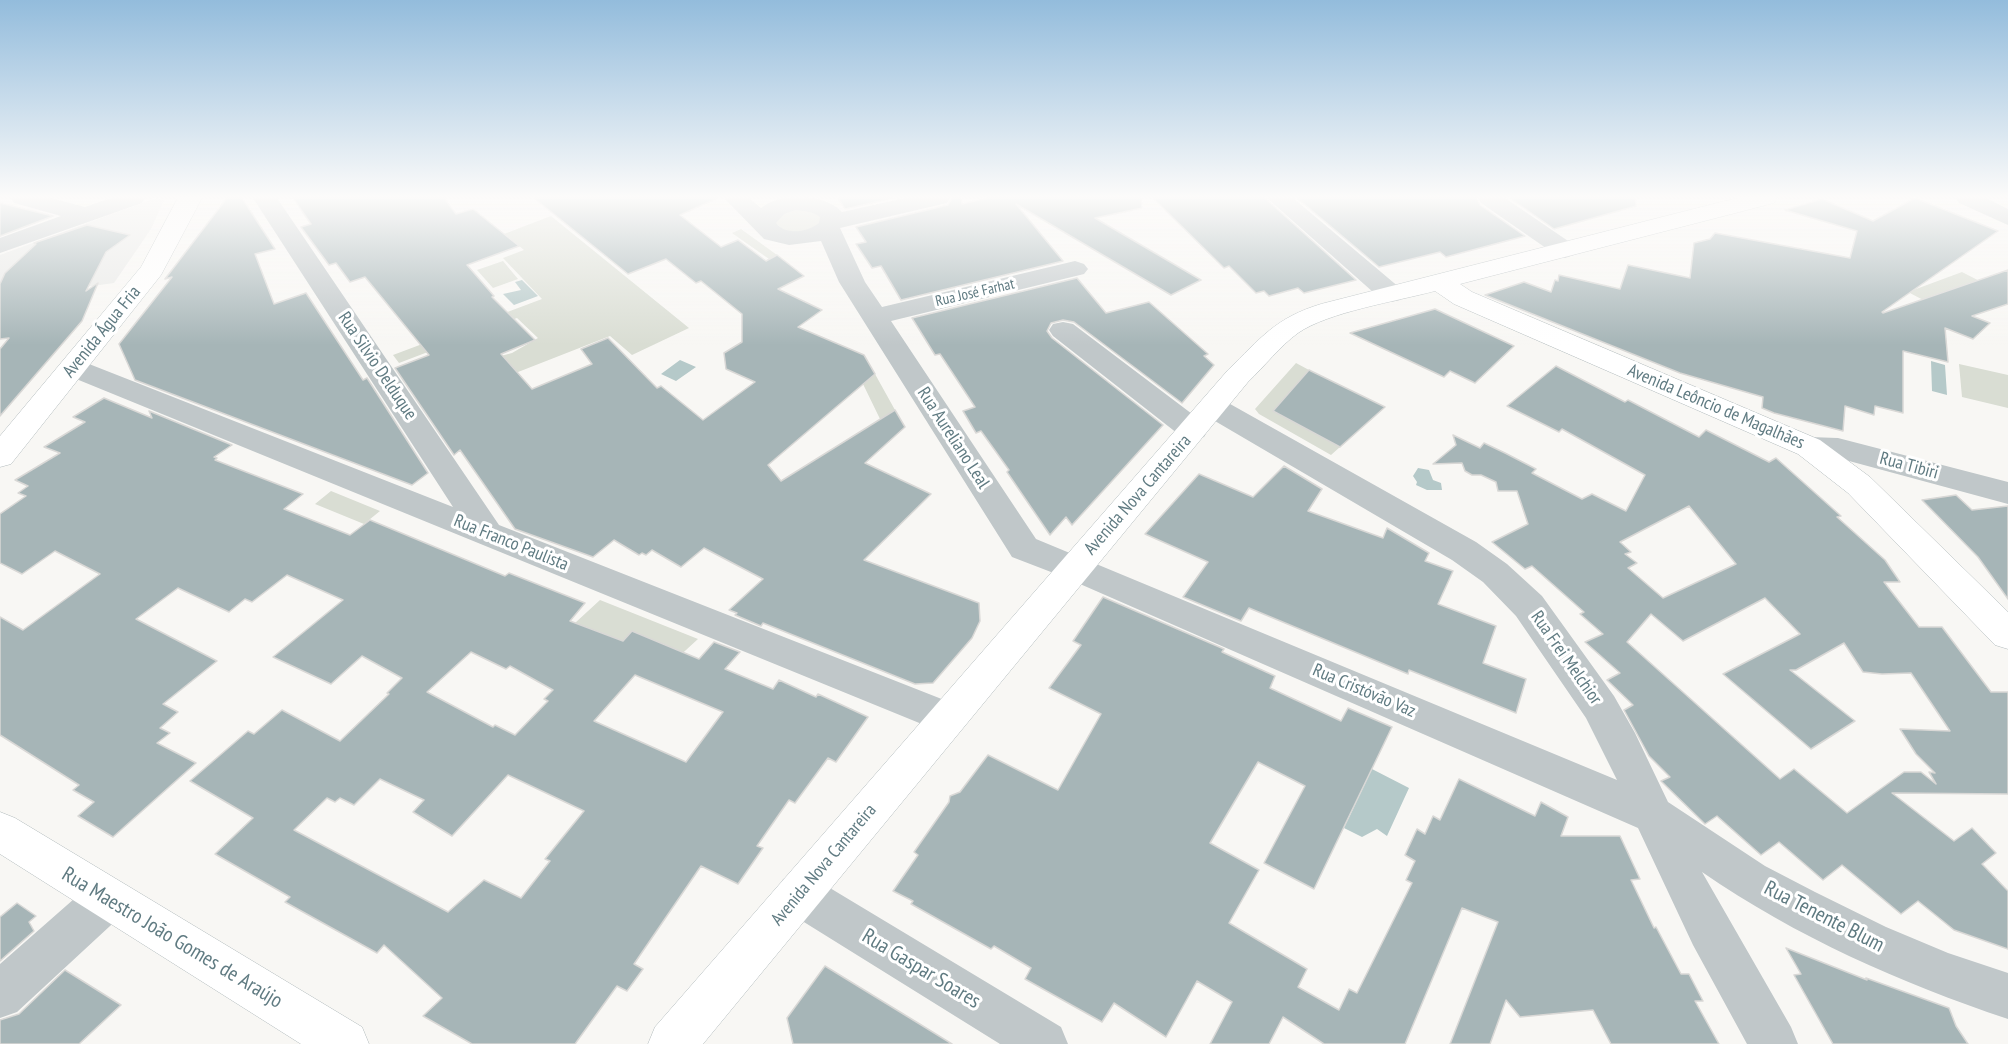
<!DOCTYPE html>
<meta charset="utf-8">
<style>
body{margin:0}
canvas{display:block;background:#f8f7f4}
</style>
<canvas width="2008" height="1044"></canvas>
<script>
const ctx = document.querySelector('canvas').getContext('2d');
ctx.lineJoin = 'round';
function fill(path, color) {
  ctx.fillStyle = color;
  ctx.fill(path, 'evenodd');
}
function strokePath(path, color, width, dash) {
  ctx.strokeStyle = color;
  ctx.lineWidth = width;
  ctx.lineCap = dash ? 'butt' : 'round';
  ctx.setLineDash(dash || []);
  ctx.stroke(path);
}
function drawText(font, color, halo, rows, align = 'center') {
  ctx.font = font + ' "PT Sans Narrow",sans-serif';
  ctx.lineWidth = 6;
  ctx.setLineDash([]);
  ctx.textBaseline = 'middle';
  ctx.strokeStyle = halo;
  ctx.fillStyle = color;
  for (const [text, x, y, turn = 0] of rows) {
    ctx.save();
    ctx.translate(x, y);
    ctx.rotate((+turn || 0) * Math.PI / 180);
    ctx.textAlign = isNaN(turn) ? turn : align;
    if (halo) ctx.strokeText(text, 0, 0);
    ctx.fillText(text, 0, 0);
    ctx.restore();
  }
}
const built = new Path2D(`
 M 156,198 L 164,200 L 151,229 L 114,283 L 0,299 L 0,255 Z`);
const green = new Path2D(`
 M 789,209 L 820,211 L 820,228 L 788,234 L 772,220 Z
 M 551,216 L 689,328 L 632,355 L 610,336 L 513,374 L 497,357 L 512,353 L 538,338 L 517,318 L 399,363 L 393,355 L 542,299 L 503,258 L 524,250 L 504,234 Z
 M 741,229 L 777,255 L 769,259 L 732,233 Z
 M 503,261 L 518,279 L 493,288 L 477,270 Z
 M 1962,272 L 1999,291 L 1944,311 L 1908,292 Z
 M 1296,363 L 1309,370 L 1273,411 L 1340,447 L 1331,455 L 1259,414 L 1255,409 Z
 M 1959,364 L 2008,375 L 2008,408 L 1962,397 Z
 M 875,374 L 895,410 L 880,419 L 863,384 Z
 M 331,491 L 380,511 L 364,524 L 315,504 Z
 M 600,600 L 698,639 L 674,661 L 575,623 Z`);
const water = new Path2D(`
 M 522,280 L 538,296 L 514,305 L 503,294 L 521,290 L 515,282 Z
 M 680,360 L 696,367 L 676,381 L 661,374 Z
 M 1931,361 L 1945,365 L 1947,395 L 1932,391 Z
 M 1418,468 L 1429,470 L 1433,480 L 1441,483 L 1442,490 L 1427,490 L 1416,485 L 1417,482 L 1413,476 Z
 M 1372,769 L 1409,788 L 1387,836 L 1377,829 L 1362,837 L 1344,828 Z`);
const building = new Path2D(`
 M 227,198 L 242,198 L 275,249 L 255,254 L 274,304 L 306,293 L 363,380 L 367,378 L 428,473 L 412,485 L 135,380 L 119,344 L 172,277 L 165,279 Z
 M 293,198 L 444,198 L 456,214 L 473,209 L 519,246 L 467,265 L 494,296 L 492,297 L 535,340 L 501,354 L 532,389 L 592,364 L 581,349 L 608,338 L 657,388 L 661,386 L 703,420 L 755,382 L 726,369 L 724,353 L 742,342 L 742,314 L 701,281 L 696,283 L 666,259 L 628,274 L 534,198 L 718,198 L 680,215 L 721,247 L 738,240 L 766,261 L 777,255 L 804,276 L 778,289 L 822,310 L 798,327 L 864,355 L 875,374 L 768,465 L 781,481 L 895,410 L 905,427 L 865,463 L 931,494 L 864,560 L 979,603 L 980,621 L 972,638 L 933,683 L 915,684 L 763,623 L 761,626 L 735,615 L 737,613 L 729,610 L 763,579 L 704,548 L 681,567 L 652,550 L 646,555 L 642,553 L 639,555 L 614,540 L 593,557 L 515,529 L 460,450 L 454,455 L 395,368 L 429,355 L 365,277 L 350,282 L 336,263 L 329,265 L 301,227 L 311,224 Z
 M 838,198 L 893,198 L 845,209 Z
 M 952,198 L 961,198 L 962,204 L 988,198 L 1141,198 L 1142,208 L 1095,218 L 1201,280 L 1171,295 L 1016,204 L 1063,261 L 901,300 L 881,266 L 872,268 L 856,244 L 866,242 L 856,227 L 948,205 Z
 M 1153,198 L 1265,198 L 1356,280 L 1304,293 L 1298,288 L 1269,296 L 1264,291 L 1256,293 L 1229,266 L 1224,268 Z
 M 1297,198 L 1476,198 L 1480,205 L 1525,236 L 1446,257 L 1440,252 L 1379,267 Z
 M 1510,198 L 1635,198 L 1636,206 L 1554,229 Z
 M 1915,198 L 1998,231 L 1882,312 L 1883,313 L 2008,270 L 2008,304 L 1972,316 L 1990,323 L 1973,339 L 1945,328 L 1948,362 L 1903,351 L 1903,413 L 1875,406 L 1874,415 L 1845,406 L 1843,431 L 1774,413 L 1762,408 L 1763,397 L 1680,373 L 1485,295 L 1524,282 L 1551,292 L 1555,280 L 1558,281 L 1559,275 L 1620,289 L 1628,265 L 1690,278 L 1694,243 L 1710,239 L 1715,233 L 1850,258 L 1857,231 L 1785,210 L 1822,199 L 1873,221 Z
 M 0,203 L 53,216 L 0,236 Z
 M 87,225 L 130,235 L 106,252 L 86,291 L 98,283 L 82,321 L 0,416 L 0,349 L 9,338 L 0,339 L 0,284 L 5,273 L 36,244 L 34,243 Z
 M 1077,278 L 1106,313 L 1149,302 L 1208,354 L 1204,356 L 1214,365 L 1182,403 L 1074,322 L 1063,320 L 1051,323 L 1047,331 L 1052,338 L 1163,425 L 1072,525 L 1066,517 L 1050,535 L 1007,472 L 1009,470 L 981,431 L 976,433 L 963,411 L 975,407 L 940,354 L 935,355 L 912,318 Z
 M 1435,309 L 1514,346 L 1475,383 L 1450,371 L 1444,377 L 1350,333 Z
 M 1556,366 L 1625,402 L 1628,400 L 1699,437 L 1706,430 L 1769,462 L 1776,458 L 1841,516 L 1837,517 L 1885,560 L 1900,582 L 1884,582 L 1919,627 L 1942,627 L 1991,692 L 2008,692 L 2008,794 L 1892,793 L 1954,841 L 1972,828 L 1996,853 L 1982,864 L 2008,891 L 2008,949 L 1954,930 L 1918,901 L 1901,914 L 1842,865 L 1823,880 L 1779,842 L 1761,855 L 1717,816 L 1705,824 L 1661,781 L 1670,777 L 1649,756 L 1624,710 L 1633,705 L 1607,680 L 1620,673 L 1585,642 L 1603,634 L 1580,614 L 1584,612 L 1532,566 L 1525,569 L 1492,542 L 1528,524 L 1517,491 L 1498,491 L 1496,482 L 1481,475 L 1472,475 L 1465,471 L 1462,463 L 1433,464 L 1456,445 L 1453,435 L 1480,448 L 1484,443 L 1505,453 L 1536,469 L 1532,473 L 1582,499 L 1592,494 L 1626,511 L 1645,475 L 1562,429 L 1559,432 L 1507,406 ZM 1689,506 L 1736,564 L 1663,598 L 1628,568 L 1637,563 L 1625,554 L 1631,552 L 1620,542 ZM 1765,598 L 1800,634 L 1723,674 L 1811,749 L 1855,721 L 1790,670 L 1796,670 L 1844,643 L 1863,672 L 1882,674 L 1911,673 L 1950,731 L 1900,729 L 1916,754 L 1935,773 L 1929,772 L 1936,784 L 1921,772 L 1904,772 L 1847,813 L 1794,769 L 1780,779 L 1627,642 L 1651,614 L 1683,641 Z
 M 1309,370 L 1385,407 L 1340,447 L 1273,411 Z
 M 104,398 L 152,418 L 149,411 L 232,445 L 214,457 L 217,458 L 215,460 L 303,494 L 284,509 L 350,535 L 370,520 L 505,576 L 509,573 L 585,603 L 570,621 L 623,641 L 632,631 L 699,659 L 714,642 L 740,652 L 725,669 L 773,689 L 779,680 L 816,697 L 818,694 L 868,717 L 836,762 L 828,758 L 795,803 L 789,800 L 757,846 L 763,848 L 738,884 L 701,866 L 634,964 L 643,969 L 627,991 L 617,986 L 575,1044 L 472,1044 L 423,1016 L 442,998 L 384,945 L 377,953 L 285,902 L 290,897 L 215,854 L 253,818 L 190,781 L 248,731 L 254,734 L 282,710 L 340,741 L 389,694 L 387,693 L 402,678 L 362,656 L 331,684 L 273,657 L 343,600 L 287,575 L 252,602 L 245,599 L 229,612 L 178,588 L 136,619 L 217,661 L 163,704 L 178,712 L 160,728 L 170,733 L 157,743 L 196,763 L 113,837 L 78,816 L 94,802 L 73,790 L 79,785 L 0,735 L 0,617 L 23,630 L 100,574 L 55,551 L 22,574 L 0,563 L 0,514 L 26,496 L 18,493 L 28,486 L 15,480 L 60,453 L 44,447 L 85,422 L 73,417 ZM 471,652 L 506,669 L 510,666 L 553,690 L 544,699 L 548,701 L 515,735 L 495,725 L 493,727 L 427,692 ZM 635,675 L 723,712 L 686,762 L 594,721 ZM 508,775 L 584,811 L 545,859 L 550,861 L 521,898 L 484,880 L 448,912 L 294,830 L 327,798 L 335,802 L 340,798 L 354,805 L 380,779 L 424,800 L 413,812 L 452,836 Z
 M 1284,466 L 1322,489 L 1308,511 L 1383,538 L 1387,528 L 1429,553 L 1425,561 L 1453,571 L 1438,604 L 1496,626 L 1483,663 L 1526,679 L 1516,713 L 1409,670 L 1408,674 L 1249,608 L 1241,621 L 1183,597 L 1208,562 L 1145,534 L 1199,474 L 1253,497 Z
 M 1956,495 L 1972,510 L 2008,506 L 2008,599 L 1978,557 L 1922,500 Z
 M 1103,597 L 1224,649 L 1222,652 L 1275,676 L 1270,688 L 1341,721 L 1348,708 L 1392,727 L 1314,889 L 1264,863 L 1305,786 L 1258,762 L 1210,843 L 1259,870 L 1229,923 L 1307,969 L 1298,987 L 1339,1010 L 1349,989 L 1357,993 L 1412,883 L 1406,880 L 1415,861 L 1405,855 L 1417,829 L 1425,834 L 1433,816 L 1440,820 L 1459,779 L 1535,816 L 1541,802 L 1568,817 L 1561,836 L 1620,836 L 1640,879 L 1631,880 L 1654,928 L 1656,927 L 1681,974 L 1689,974 L 1703,1001 L 1695,1001 L 1719,1044 L 1611,1044 L 1593,1010 L 1520,1017 L 1506,1000 L 1490,1044 L 1450,1044 L 1498,922 L 1462,908 L 1405,1044 L 1324,1044 L 1283,1017 L 1269,1044 L 1210,1044 L 1232,1002 L 1197,981 L 1166,1037 L 1114,1003 L 1102,1022 L 1025,979 L 1031,968 L 994,946 L 991,949 L 911,904 L 913,901 L 893,891 L 918,855 L 914,852 L 949,802 L 950,796 L 960,792 L 988,755 L 1058,790 L 1101,714 L 1049,688 L 1081,645 L 1073,641 Z
 M 17,903 L 36,916 L 29,922 L 34,931 L 0,961 L 0,917 Z
 M 1786,948 L 1867,980 L 1866,978 L 1949,1008 L 1956,1026 L 1968,1044 L 1833,1044 L 1794,975 L 1801,974 Z
 M 825,966 L 918,1023 L 952,1044 L 793,1044 L 787,1018 Z
 M 65,970 L 121,1005 L 79,1044 L 0,1044 L 0,1020 L 19,1014 Z`);
const minor = new Path2D(`
 M 11,198 L 51,198 L 85,207 L 111,198 L 145,198 L 142,203 L 0,253 L 0,238 L 61,216 L 14,203 Z
 M 253,198 L 277,198 L 499,525 L 962,707 L 967,718 L 962,729 L 948,734 L 934,729 L 64,374 L 60,368 L 64,362 L 74,359 L 84,362 L 453,507 Z
 M 724,198 L 749,198 L 761,208 C 781,192 824,193 842,212 L 905,198 L 950,198 L 947,203 L 840,228 L 865,282 L 882,307 L 1075,261 L 1084,264 L 1088,269 L 1084,274 L 891,321 L 1036,539 L 1617,780 L 1586,718 L 1516,616 L 1483,582 L 1452,560 L 1203,414 L 1198,407 L 1203,400 L 1213,398 L 1223,400 L 1476,542 L 1507,564 L 1542,596 L 1614,696 L 1635,733 L 1668,802 L 1765,866 L 1815,892 L 1886,927 L 1948,953 L 2008,973 L 2008,1019 C 1901,983 1796,937 1702,872 L 1791,1027 L 1798,1044 L 1747,1044 L 1693,945 L 1638,828 L 1064,577 L 1012,557 L 839,282 L 821,241 L 789,245 L 764,239 ZM 795,210 C 804,211 812,211 820,217 L 819,223 C 808,232 786,236 776,223 L 784,214 Z
 M 1267,198 L 1293,198 L 1400,288 L 1404,294 L 1400,300 L 1391,302 L 1382,300 Z
 M 1478,198 L 1505,198 L 1574,245 L 1578,250 L 1574,255 L 1565,258 L 1556,255 L 1481,203 Z
 M 1956,198 L 1986,198 L 2008,209 L 2008,225 L 1959,203 Z
 M 1063,322 L 1073,324 L 1204,423 L 1208,430 L 1204,437 L 1193,440 L 1182,437 L 1053,336 L 1049,330 L 1053,324 Z
 M 1809,437 L 1838,438 L 2008,482 L 2008,504 L 1838,458 L 1809,457 L 1798,454 L 1794,447 L 1798,440 Z
 M 799,873 L 815,879 L 1061,1027 L 1068,1044 L 1000,1044 L 783,909 L 777,894 L 783,879 Z
 M 107,878 L 123,884 L 129,899 L 123,914 L 17,1012 L 0,1018 L 0,964 L 91,884 Z`);
const major = new Path2D(`
 M 178,198 L 202,198 L 161,275 L 11,464 L 0,467 L 0,436 L 141,267 Z
 M 1737,198 L 1777,198 L 1774,203 L 1460,284 L 1472,292 L 1820,440 L 1870,477 L 2008,612 L 2008,649 L 1995,645 L 1848,493 L 1798,454 L 1454,304 L 1435,291 C 1398,301 1328,312 1298,333 C 1280,346 1264,367 1248,382 L 703,1044 L 648,1044 L 655,1027 L 1228,370 C 1261,338 1275,318 1321,304 Z
 M 0,812 L 15,818 L 362,1027 L 369,1044 L 301,1044 L 0,854 Z`);
const farStreetnames = [
 ["Rua José Farhat",975,293,-13]
];
const streetNames = [
 ["Avenida Água Fria",102,332,-51],
 ["Rua Silvio Delduque",377,366,56],
 ["Avenida Leôncio de Magalhães",1716,407,23],
 ["Rua Aureliano Leal",953,438,57],
 ["Rua Tibiri",1909,466,15],
 ["Avenida Nova Cantareira",1138,495,-49],
 ["Rua Franco Paulista",511,543,22],
 ["Rua Frei Melchior",1566,658,55],
 ["Rua Cristóvão Vaz",1364,691,23],
 ["Avenida Nova Cantareira",824,865,-50]
];
const nearStreetnames = [
 ["Rua Tenente Blum",1824,917,27],
 ["Rua Maestro João Gomes de Araújo",172,938,31],
 ["Rua Gaspar Soares",921,969,31]
];
fill(built, '#e8e9e7');
fill(green, '#d9ddd3');
fill(water, '#b5c9c9');
fill(building, '#a6b5b7');
strokePath(building, '#d9d8d6', 1.5);
strokePath(major, '#b1babc', 1);
fill(minor, '#c0c7c9');
fill(major, '#fff');
const sky = ctx.createLinearGradient(0, 0, 0, 345);
sky.addColorStop(0, '#93bcdc');
sky.addColorStop(0.57, '#fcfbfa');
sky.addColorStop(1, '#fcfbfa00');
ctx.fillStyle = sky;
ctx.fillRect(0, 0, 2008, 345);
drawText('15px', '#607b82', '#fff', farStreetnames);
drawText('18px', '#607b82', '#fff', streetNames);
drawText('21px', '#607b82', '#fff', nearStreetnames);
</script>
